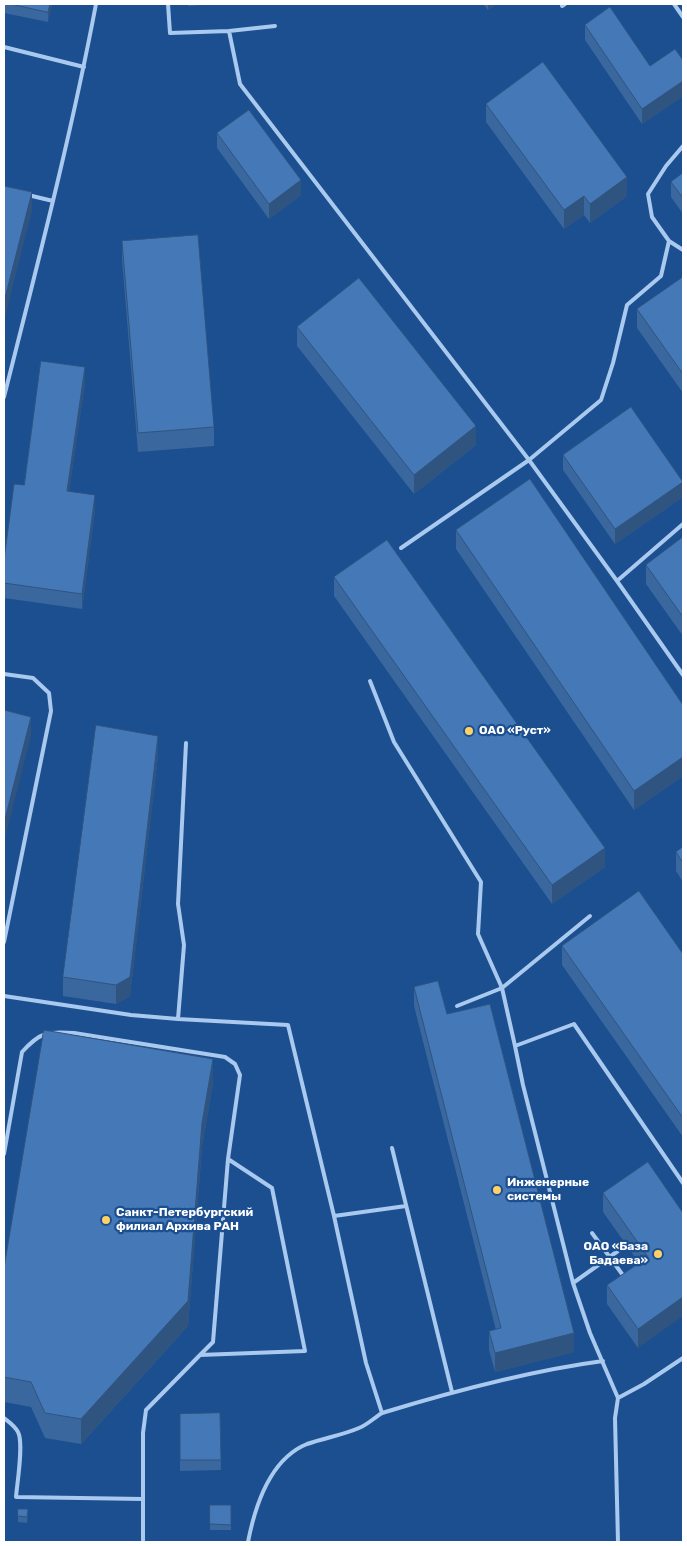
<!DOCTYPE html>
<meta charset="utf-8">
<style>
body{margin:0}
#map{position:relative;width:687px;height:1546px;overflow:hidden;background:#1b4f8f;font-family:Rubik,sans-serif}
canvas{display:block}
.frame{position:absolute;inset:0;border:5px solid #fff;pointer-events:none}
</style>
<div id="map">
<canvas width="687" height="1546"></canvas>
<div class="frame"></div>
</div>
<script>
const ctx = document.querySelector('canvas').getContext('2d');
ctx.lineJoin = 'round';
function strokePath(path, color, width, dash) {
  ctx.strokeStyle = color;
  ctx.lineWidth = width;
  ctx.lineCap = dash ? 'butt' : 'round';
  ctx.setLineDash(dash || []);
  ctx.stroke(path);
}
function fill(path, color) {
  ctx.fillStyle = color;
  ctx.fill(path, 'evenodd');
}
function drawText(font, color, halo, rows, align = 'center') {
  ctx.font = font + ' Rubik,sans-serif';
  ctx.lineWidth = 4.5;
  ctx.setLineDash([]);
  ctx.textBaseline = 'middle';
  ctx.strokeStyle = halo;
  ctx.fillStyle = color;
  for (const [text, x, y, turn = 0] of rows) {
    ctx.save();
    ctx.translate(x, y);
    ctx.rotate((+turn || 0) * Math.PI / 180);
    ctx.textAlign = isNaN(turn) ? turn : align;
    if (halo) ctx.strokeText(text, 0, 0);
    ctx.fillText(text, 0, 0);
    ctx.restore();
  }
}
const lane = new Path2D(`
 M 168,4 L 170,33 L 229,31 L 275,26
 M 674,4 L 683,17
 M 562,6 L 565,4
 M 229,31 L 240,84 L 529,460 L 617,581 L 683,675
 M 4,47 L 84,67
 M 683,146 L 666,166 L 648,194 L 652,217 L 669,241 L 683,250
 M 28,195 L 53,201
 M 4,397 C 37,266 71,136 96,4
 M 401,548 L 529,460 L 601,400 L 613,363 L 627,305 L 661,276 L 669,241
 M 617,581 L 683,524
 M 4,674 L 33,678 L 49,693 L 51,711 L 4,942
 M 370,681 L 394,742 L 481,882 L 478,934 L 502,988 L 515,1046
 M 4,996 L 131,1015 L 178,1019 L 288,1025 L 334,1216 L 366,1363 L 382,1413 C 374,1418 367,1425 359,1428 C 343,1435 324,1438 307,1444 C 270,1459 255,1506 248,1542
 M 457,1006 L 502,988 L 590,916
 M 178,1019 L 184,945 L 178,904 L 186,743
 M 392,1148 L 452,1392
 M 4,1154 L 22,1052 C 40,1032 48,1031 74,1033 L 225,1057 L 235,1064 L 240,1075 L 228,1159 L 213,1342 L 200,1355
 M 334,1216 L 406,1206
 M 592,1233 L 625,1278
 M 573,1283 L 618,1251
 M 618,1398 L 590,1333 L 573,1283 L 523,1085 L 515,1046 L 574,1024 L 683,1183
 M 382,1413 C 454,1391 528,1371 603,1361
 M 4,1418 C 9,1422 15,1426 18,1432 C 24,1443 17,1484 16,1497 L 143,1499
 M 143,1542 L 143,1433 L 146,1410 L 200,1355 L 305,1351 L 272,1188 L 228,1159
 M 618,1542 L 615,1418 L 618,1398 L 644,1384 L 683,1358`);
const wall = new Path2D(`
 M 4,4 L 52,4 L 48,22 L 4,13 Z
 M 188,4 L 220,4 L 188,6 Z
 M 483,4 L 497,4 L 488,10 Z
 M 585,25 L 650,66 L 683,60 L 683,96 L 642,124 L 585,40 Z
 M 486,104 L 627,196 L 590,223 L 584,215 L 564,229 L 486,122 Z
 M 217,133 L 301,195 L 269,219 L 217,148 Z
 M 683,173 L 683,214 L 671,197 L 671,182 Z
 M 122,241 L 214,427 L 214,446 L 138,452 L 122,260 Z
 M 683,277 L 683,393 L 637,328 L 637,309 Z
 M 297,327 L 476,445 L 414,494 L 297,346 Z
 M 85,382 L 69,491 L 95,510 L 82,609 L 4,598 L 4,560 L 24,485 Z
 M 563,455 L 683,497 L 615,544 L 563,470 Z
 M 456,530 L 683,705 L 683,776 L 634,810 L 456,549 Z
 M 683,537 L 683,636 L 646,584 L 646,565 Z
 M 334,577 L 605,867 L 552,904 L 334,596 Z
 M 158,755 L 130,996 L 116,1004 L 63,996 L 63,977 Z
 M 683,847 L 683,882 L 676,871 L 676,852 Z
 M 562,946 L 683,954 L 683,1137 L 562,965 Z
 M 414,987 L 447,1014 L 574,1352 L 495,1372 L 489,1350 L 489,1331 L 496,1330 L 414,1006 Z
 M 213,1083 L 202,1147 L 188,1326 L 81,1444 L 45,1438 L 31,1407 L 4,1402 L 4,1268 Z
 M 603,1193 L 683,1213 L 638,1348 L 607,1304 L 607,1285 L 639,1263 L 603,1212 Z
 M 220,1413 L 221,1470 L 180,1471 L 180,1414 Z
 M 210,1505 L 231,1505 L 231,1530 L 210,1530 Z
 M 18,1509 L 28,1509 L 27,1523 L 18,1522 Z`);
const shadedWall = new Path2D(`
 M 50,4 L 52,4 L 48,22 L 48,12 Z
 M 488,4 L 497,4 L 488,10 Z
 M 683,81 L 683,96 L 642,124 L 642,109 Z
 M 627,177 L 627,196 L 590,223 L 590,204 Z
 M 301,180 L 301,195 L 269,219 L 269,204 Z
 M 32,192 L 32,211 L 4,321 L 4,302 Z
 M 584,196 L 584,215 L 564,229 L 564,210 Z
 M 85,367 L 85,382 L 67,506 L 67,491 Z
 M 476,426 L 476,445 L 414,494 L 414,475 Z
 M 683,482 L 683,497 L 615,544 L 615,529 Z
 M 95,495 L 95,510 L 82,609 L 82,594 Z
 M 31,717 L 31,736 L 4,842 L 4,823 Z
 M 158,736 L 158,755 L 130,996 L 116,1004 L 116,985 Z
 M 683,757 L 683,776 L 634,810 L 634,791 Z
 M 605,848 L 605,867 L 552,904 L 552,885 Z
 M 213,1059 L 213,1083 L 202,1147 L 188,1326 L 81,1444 L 81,1419 L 202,1123 Z
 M 683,1297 L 683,1316 L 638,1348 L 638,1329 Z
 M 574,1333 L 574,1352 L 495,1372 L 495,1353 Z`);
const building = new Path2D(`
 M 11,4 L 50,4 L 48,12 Z
 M 610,7 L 650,66 L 675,49 L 683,60 L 683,81 L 642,109 L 585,25 Z
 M 543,62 L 627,177 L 590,204 L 584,196 L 564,210 L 486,104 Z
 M 249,110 L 301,180 L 269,204 L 217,133 Z
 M 683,173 L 683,198 L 671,182 Z
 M 4,186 L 32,192 L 4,302 Z
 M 198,235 L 214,427 L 138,433 L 122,241 Z
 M 683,277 L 683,374 L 637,309 Z
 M 359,278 L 476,426 L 414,475 L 297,327 Z
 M 41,361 L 85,367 L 67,491 L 95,495 L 82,594 L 4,583 L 4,560 L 14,484 L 24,485 Z
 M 631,407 L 683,482 L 615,529 L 563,455 Z
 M 530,479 L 683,705 L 683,757 L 634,791 L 456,530 Z
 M 683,537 L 683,617 L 646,565 Z
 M 387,540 L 605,848 L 552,885 L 334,577 Z
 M 4,710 L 31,717 L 4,823 Z
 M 96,725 L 158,736 L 130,977 L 116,985 L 63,977 Z
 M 683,847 L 683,863 L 676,852 Z
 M 639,891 L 683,954 L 683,1118 L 562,946 Z
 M 438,981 L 447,1014 L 490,1004 L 574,1333 L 495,1353 L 489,1331 L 501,1328 L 414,987 Z
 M 44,1030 L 213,1059 L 202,1123 L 188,1301 L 81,1419 L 45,1413 L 31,1382 L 4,1377 L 4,1268 Z
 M 648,1162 L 683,1213 L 683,1297 L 638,1329 L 607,1285 L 648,1257 L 603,1193 Z
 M 220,1413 L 221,1460 L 180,1460 L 180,1414 Z
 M 210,1505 L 231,1505 L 231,1525 L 210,1524 Z
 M 18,1509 L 28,1509 L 27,1517 L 18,1516 Z`);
const markers = [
 [469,731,5,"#ffd166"],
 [497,1190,5,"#ffd166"],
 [106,1220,5,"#ffd166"],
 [658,1254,5,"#ffd166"]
];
const poiNames = [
 ["ОАО «Руст»",479,731],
 ["Инженерные",507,1183],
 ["системы",507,1197],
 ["Санкт-Петербургский",116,1213],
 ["филиал Архива РАН",116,1227],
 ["ОАО «База",648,1247,"right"],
 ["Бадаева»",648,1261,"right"]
];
strokePath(lane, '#a9c9ee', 4);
fill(wall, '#3a679d');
fill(shadedWall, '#305480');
fill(building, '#4478b7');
strokePath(building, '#305480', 1);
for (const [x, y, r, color] of markers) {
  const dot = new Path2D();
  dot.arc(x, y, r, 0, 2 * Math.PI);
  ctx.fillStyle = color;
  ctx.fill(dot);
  strokePath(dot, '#1b4f8f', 2);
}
drawText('bold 12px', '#fff', '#1b4f8f', poiNames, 'left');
</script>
